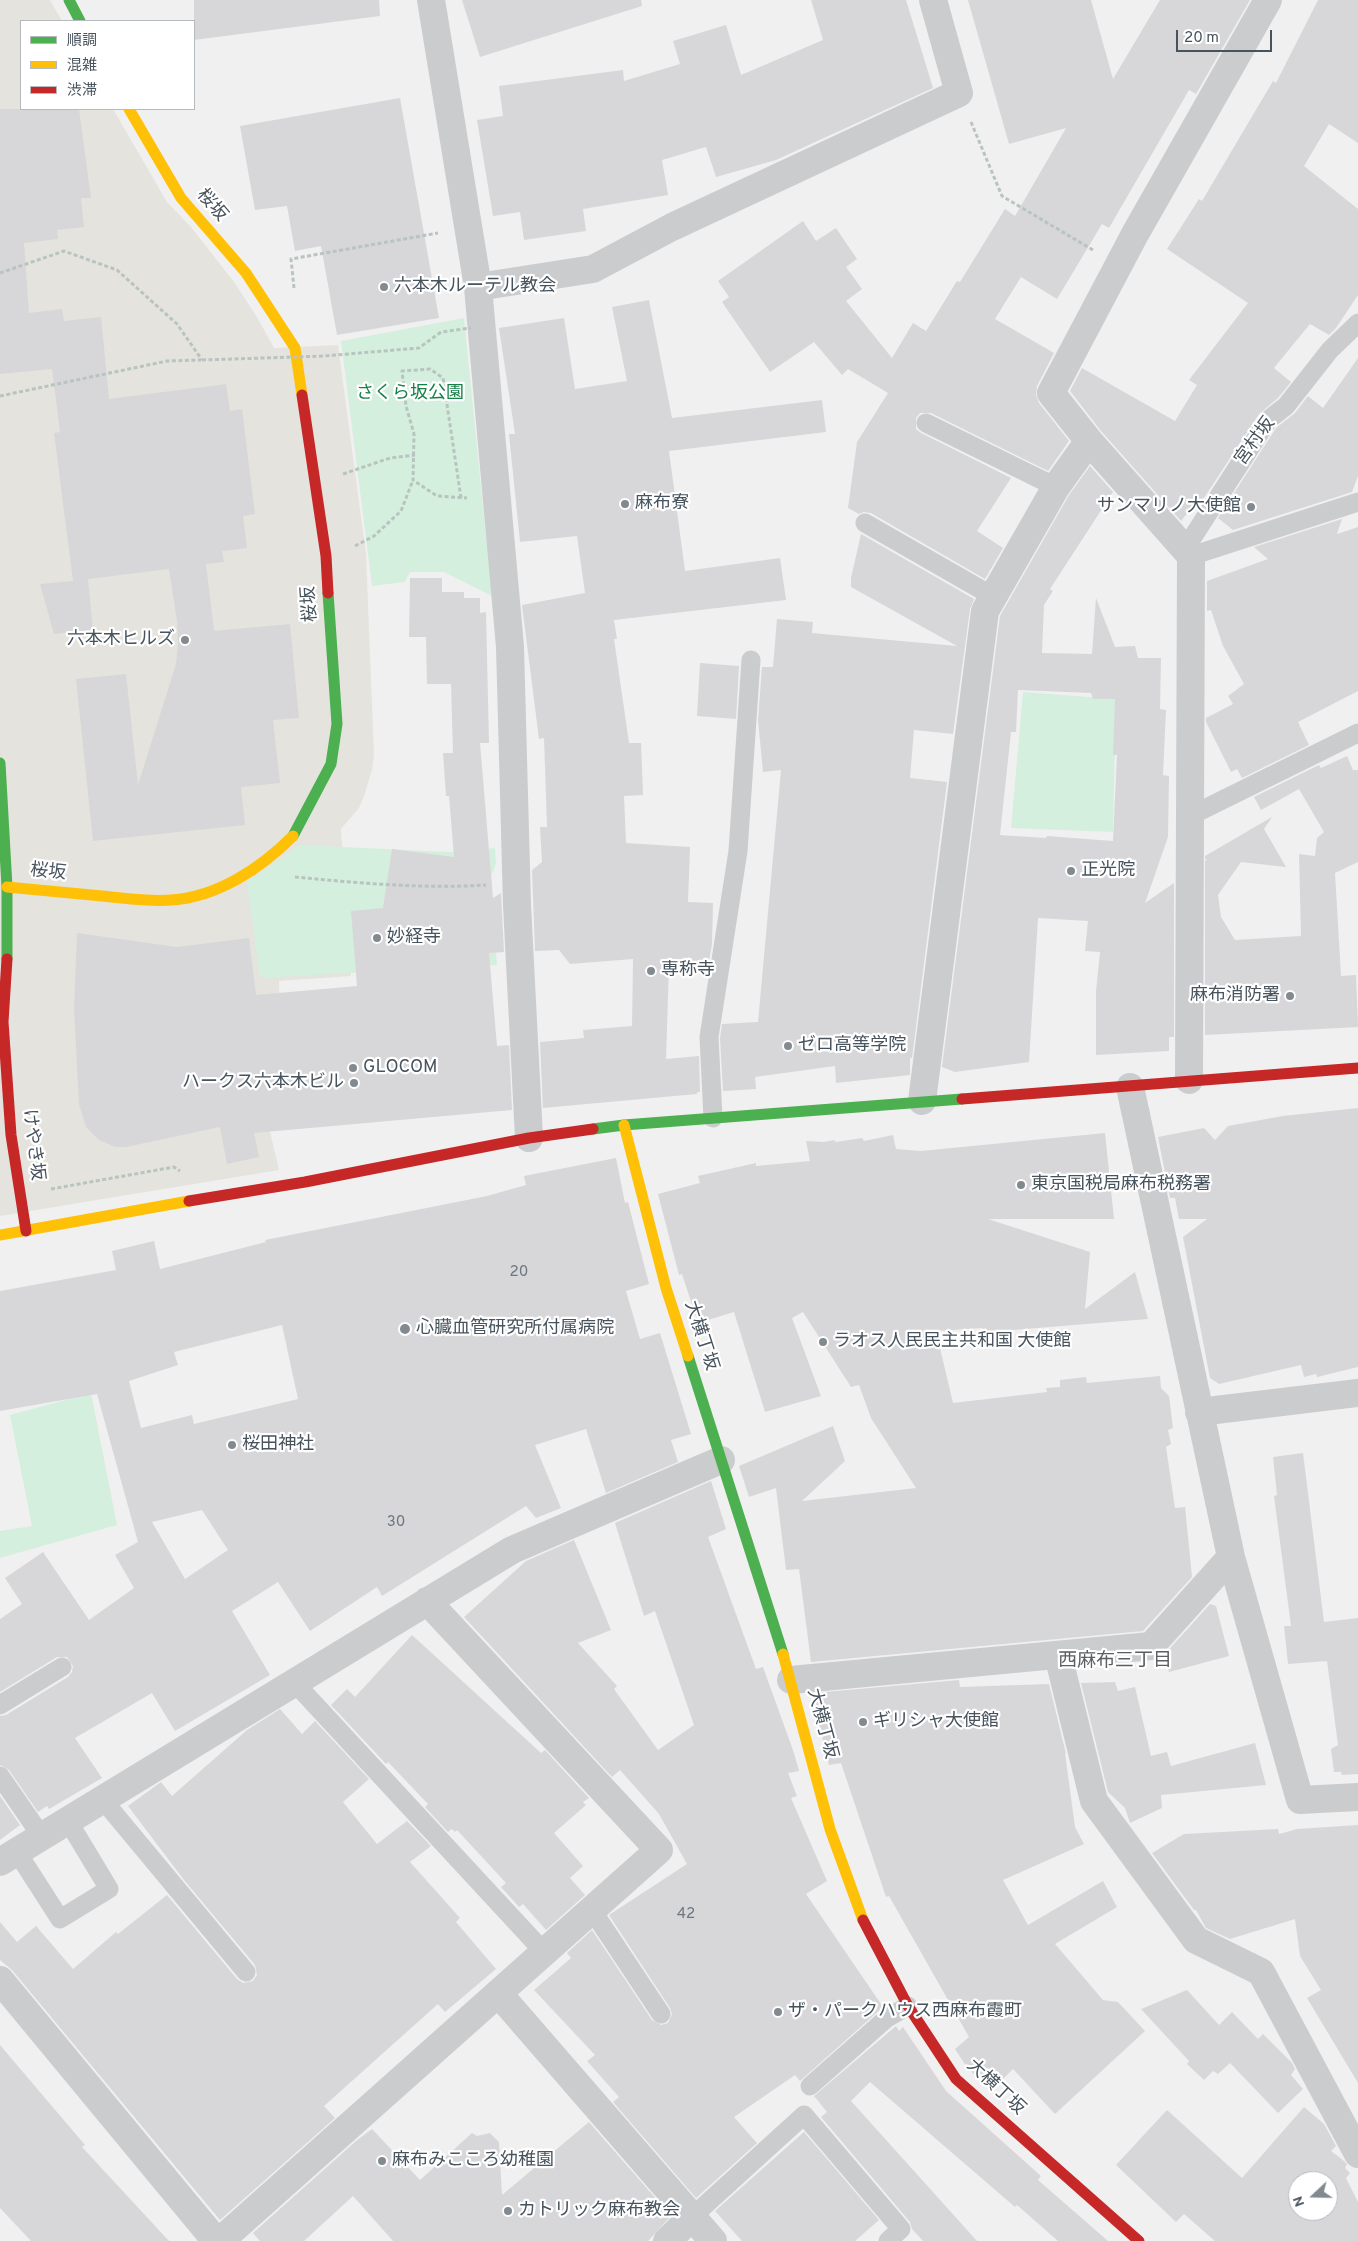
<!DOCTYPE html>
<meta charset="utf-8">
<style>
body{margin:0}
#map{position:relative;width:1358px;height:2241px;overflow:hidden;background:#f1f0f0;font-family:Overpass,"Noto Sans JP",sans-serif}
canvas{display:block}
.legend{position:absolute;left:20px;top:20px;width:175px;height:90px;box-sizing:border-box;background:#fff;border:1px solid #b5babe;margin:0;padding:6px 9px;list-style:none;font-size:15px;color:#47535d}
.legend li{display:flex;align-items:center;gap:10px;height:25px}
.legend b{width:25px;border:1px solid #b5babe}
.north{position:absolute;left:1288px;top:2171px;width:50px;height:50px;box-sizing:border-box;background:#fff;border:1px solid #b5babe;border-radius:50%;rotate:249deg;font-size:14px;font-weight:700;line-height:20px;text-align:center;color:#47535d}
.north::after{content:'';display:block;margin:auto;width:18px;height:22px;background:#828a90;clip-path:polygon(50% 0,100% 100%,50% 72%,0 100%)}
.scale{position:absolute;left:1176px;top:30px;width:96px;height:22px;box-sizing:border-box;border:2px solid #47535d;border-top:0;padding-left:6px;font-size:15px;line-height:18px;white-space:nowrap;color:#47535d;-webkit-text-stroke:4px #fff;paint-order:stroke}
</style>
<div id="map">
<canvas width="1358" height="2241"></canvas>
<ul class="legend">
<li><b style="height:6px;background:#4caf50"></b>順調</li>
<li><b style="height:6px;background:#ffc107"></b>混雑</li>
<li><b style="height:6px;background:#c62828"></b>渋滞</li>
</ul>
<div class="north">N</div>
<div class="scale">20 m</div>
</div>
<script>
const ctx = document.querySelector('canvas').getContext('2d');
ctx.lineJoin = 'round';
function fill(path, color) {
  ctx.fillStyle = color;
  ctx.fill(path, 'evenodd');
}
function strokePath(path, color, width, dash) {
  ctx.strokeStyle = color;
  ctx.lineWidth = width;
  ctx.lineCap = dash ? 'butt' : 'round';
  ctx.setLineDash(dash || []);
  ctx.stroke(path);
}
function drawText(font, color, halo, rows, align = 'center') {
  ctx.font = font + ' Overpass,"Noto Sans JP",sans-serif';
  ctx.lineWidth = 4.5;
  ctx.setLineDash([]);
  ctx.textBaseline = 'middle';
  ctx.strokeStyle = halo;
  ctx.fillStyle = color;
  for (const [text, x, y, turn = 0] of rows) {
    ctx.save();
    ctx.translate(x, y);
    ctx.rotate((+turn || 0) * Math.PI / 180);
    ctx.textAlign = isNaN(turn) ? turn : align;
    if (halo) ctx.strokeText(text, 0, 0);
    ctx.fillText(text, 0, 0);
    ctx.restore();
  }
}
const commercial = new Path2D(`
 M 0,0 L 50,0 L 62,21 L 21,21 L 21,109 L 113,109 L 167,202 L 191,227 L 234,282 L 257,317 L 274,348 L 338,345 L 366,554 L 374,755 L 372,770 L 364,796 L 359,808 L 341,829 L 351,976 L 279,981 L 283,1107 L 266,1115 L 279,1170 L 0,1216 Z`);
const green = new Path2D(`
 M 464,318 L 492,596 L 444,572 L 410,572 L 405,582 L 372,586 L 341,341 Z
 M 1023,692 L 1116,699 L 1113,832 L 1011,828 Z
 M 299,845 L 449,852 L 495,848 L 496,863 L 491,877 L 497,965 L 260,978 L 247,882 Z
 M 91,1393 L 117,1525 L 0,1558 L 0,1531 L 32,1526 L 10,1415 Z`);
const building = new Path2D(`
 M 194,0 L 379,0 L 380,16 L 194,40 Z
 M 462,0 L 641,0 L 642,6 L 480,57 Z
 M 811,0 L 906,0 L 933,88 L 776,160 L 716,177 L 706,147 L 662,160 L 668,195 L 583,209 L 586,231 L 524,240 L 520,212 L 493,216 L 477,120 L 503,116 L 499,86 L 623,70 L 624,81 L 680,64 L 673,41 L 726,25 L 741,75 L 823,40 Z
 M 968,0 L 1091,0 L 1113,79 L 1160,0 L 1250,0 L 1196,94 L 1189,90 L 1109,228 L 1102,224 L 1057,299 L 1021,277 L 995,319 L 1054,353 L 1037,386 L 1036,395 L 1039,403 L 1069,441 L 1048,471 L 931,413 L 920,413 L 916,418 L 916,429 L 921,433 L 1011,478 L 977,531 L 1003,548 L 985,579 L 871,513 L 864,512 L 859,514 L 848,508 L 857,442 L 888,393 L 848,369 L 842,375 L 814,342 L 770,372 L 722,302 L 729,297 L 718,281 L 803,221 L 816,241 L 836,228 L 857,259 L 846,267 L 862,289 L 846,301 L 892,358 L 913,323 L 926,331 L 957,281 L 960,282 L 1005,209 L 1015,216 L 1066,128 L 1009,144 Z
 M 1318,0 L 1358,0 L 1358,143 L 1329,124 L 1304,166 L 1358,209 L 1358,295 L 1336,328 L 1329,335 L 1310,324 L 1274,368 L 1291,382 L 1278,398 L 1259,414 L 1200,504 L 1197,501 L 1181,521 L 1101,431 L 1070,391 L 1082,368 L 1175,421 L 1197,385 L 1189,380 L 1248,303 L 1167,249 L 1199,199 L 1202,201 L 1273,81 L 1276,83 Z
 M 400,98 L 439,318 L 337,335 L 321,246 L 295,251 L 287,206 L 255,210 L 240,126 Z
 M 0,109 L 79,109 L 91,198 L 81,198 L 84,227 L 57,230 L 58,239 L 24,243 L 29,313 L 62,309 L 64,321 L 101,317 L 109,399 L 226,384 L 230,411 L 242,409 L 255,514 L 243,516 L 247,548 L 222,551 L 224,562 L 206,564 L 214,631 L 290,624 L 299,718 L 273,720 L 280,783 L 241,787 L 245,825 L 93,841 L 76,679 L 126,674 L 138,785 L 176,664 L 178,643 L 177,621 L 169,569 L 88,579 L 93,630 L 54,634 L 40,584 L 73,581 L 54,433 L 60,432 L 52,369 L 0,374 Z
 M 649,300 L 672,418 L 822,400 L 826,432 L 669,451 L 685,571 L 780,558 L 786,600 L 614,620 L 617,639 L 614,639 L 629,743 L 641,743 L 643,795 L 624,796 L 626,843 L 690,847 L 688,902 L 713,903 L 712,944 L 708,967 L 669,966 L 666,1059 L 699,1056 L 700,1092 L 697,1092 L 697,1094 L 543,1108 L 540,1042 L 584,1038 L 583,1030 L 632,1026 L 633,959 L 570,964 L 559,950 L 535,951 L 532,870 L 542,862 L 540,827 L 547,827 L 544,738 L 539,739 L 522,605 L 585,593 L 577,536 L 520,542 L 509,434 L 515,434 L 499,328 L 564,318 L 575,389 L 627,381 L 612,307 Z
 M 1358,358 L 1358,476 L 1352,492 L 1233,530 L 1218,518 L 1276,428 L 1295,413 L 1308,396 L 1323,408 Z
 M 1090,466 L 1113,492 L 1050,589 L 1053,591 L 1044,605 L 1042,653 L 1092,654 L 1096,598 L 1115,647 L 1135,646 L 1138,658 L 1161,658 L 1160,709 L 1166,710 L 1163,775 L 1169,776 L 1168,837 L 1145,903 L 1174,883 L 1174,1037 L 1169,1037 L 1169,1051 L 1096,1055 L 1096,991 L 1100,952 L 1085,951 L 1088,921 L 1038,918 L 1029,1062 L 955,1072 L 942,1067 L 1000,616 L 1069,495 ZM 1018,690 L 1091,693 L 1093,699 L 1115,699 L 1113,755 L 1117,755 L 1113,841 L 1047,836 L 1046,838 L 1000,835 L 1011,732 L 1016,732 Z
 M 1342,519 L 1337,534 L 1358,527 L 1358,691 L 1298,722 L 1309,745 L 1242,778 L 1237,769 L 1231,772 L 1206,722 L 1206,718 L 1233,704 L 1228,696 L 1244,684 L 1223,646 L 1211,610 L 1207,611 L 1207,581 L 1268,559 L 1254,547 Z
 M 861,534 L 974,599 L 970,609 L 953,734 L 914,730 L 910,778 L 947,782 L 912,1058 L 910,1058 L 910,1075 L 836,1083 L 835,1066 L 755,1077 L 756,1089 L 723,1091 L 720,1038 L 722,1024 L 758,1022 L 781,770 L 763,772 L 758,720 L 762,667 L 773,667 L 777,619 L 813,622 L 812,633 L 957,646 L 851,587 L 851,578 Z
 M 410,578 L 442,578 L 442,592 L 464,592 L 464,598 L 480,598 L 480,613 L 486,612 L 489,743 L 480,743 L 493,898 L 501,893 L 504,952 L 489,953 L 497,1046 L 509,1045 L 512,1110 L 254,1133 L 259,1157 L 227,1164 L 220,1127 L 126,1147 L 115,1147 L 99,1140 L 86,1127 L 79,1104 L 74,1009 L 77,933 L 177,947 L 249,938 L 256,995 L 357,986 L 351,911 L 383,908 L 392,849 L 454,857 L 449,796 L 446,796 L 443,753 L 453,753 L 451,684 L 427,684 L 426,637 L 409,637 Z
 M 700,663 L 739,666 L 736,719 L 697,716 Z
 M 1347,756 L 1353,770 L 1358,770 L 1358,862 L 1335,873 L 1341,976 L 1356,975 L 1358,1027 L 1205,1035 L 1205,861 L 1207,859 L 1205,859 L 1205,856 L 1272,817 L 1264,829 L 1286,867 L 1241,862 L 1218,895 L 1221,917 L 1235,940 L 1301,936 L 1299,854 L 1315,856 L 1317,838 L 1324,832 L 1299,789 L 1261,810 L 1254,797 L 1319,765 L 1321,768 Z
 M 1358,1108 L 1358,1367 L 1317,1377 L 1316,1374 L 1304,1377 L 1301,1365 L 1219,1384 L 1210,1378 L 1183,1237 L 1207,1219 L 1179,1219 L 1175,1198 L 1170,1198 L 1158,1137 L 1204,1128 L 1215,1140 L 1228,1126 L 1283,1116 Z
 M 1105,1133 L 1114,1219 L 988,1219 L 1090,1252 L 1085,1309 L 1135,1272 L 1148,1319 L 988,1332 L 982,1328 L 936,1331 L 953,1403 L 1047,1392 L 1046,1388 L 1060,1387 L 1060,1380 L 1086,1377 L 1087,1383 L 1160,1376 L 1161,1388 L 1169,1396 L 1173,1428 L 1168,1430 L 1171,1444 L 1166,1447 L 1175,1508 L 1185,1507 L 1192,1577 L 1143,1631 L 811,1662 L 799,1569 L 786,1570 L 776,1488 L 749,1497 L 739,1466 L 833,1426 L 845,1461 L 802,1501 L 916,1488 L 871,1418 L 859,1385 L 851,1387 L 803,1312 L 792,1318 L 821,1396 L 765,1412 L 734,1312 L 698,1323 L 682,1274 L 679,1275 L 658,1194 L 700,1183 L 698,1176 L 756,1163 L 756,1166 L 810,1161 L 806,1141 L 824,1142 L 834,1140 L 836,1142 L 862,1138 L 864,1141 L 893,1135 L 896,1149 L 921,1151 Z
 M 616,1158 L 625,1203 L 628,1202 L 649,1284 L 626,1291 L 640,1339 L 660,1333 L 691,1434 L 671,1440 L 678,1462 L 606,1493 L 586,1429 L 535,1445 L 561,1508 L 536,1518 L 526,1506 L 382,1596 L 377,1587 L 310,1631 L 278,1582 L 232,1611 L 270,1675 L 175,1731 L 152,1693 L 75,1738 L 102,1778 L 49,1809 L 47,1806 L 38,1812 L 9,1770 L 0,1765 L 0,1716 L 6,1715 L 68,1677 L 72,1672 L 73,1666 L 67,1657 L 57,1657 L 0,1692 L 0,1619 L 22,1604 L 5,1578 L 43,1552 L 89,1620 L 134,1588 L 115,1555 L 138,1542 L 97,1394 L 0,1411 L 0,1291 L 116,1270 L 112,1251 L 154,1241 L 160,1269 L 266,1242 L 265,1240 L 487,1196 L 526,1185 L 524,1176 ZM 282,1325 L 298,1399 L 194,1424 L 192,1415 L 141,1428 L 129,1381 L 178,1365 L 174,1352 ZM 202,1510 L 228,1550 L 185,1579 L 152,1522 Z
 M 1303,1453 L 1324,1622 L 1358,1618 L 1358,1774 L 1342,1775 L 1341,1772 L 1334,1772 L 1331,1749 L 1338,1745 L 1327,1661 L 1288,1664 L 1284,1626 L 1291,1626 L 1274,1496 L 1277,1495 L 1273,1457 Z
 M 711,1481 L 726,1529 L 708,1537 L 756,1669 L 763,1667 L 794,1753 L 799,1771 L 788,1773 L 797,1796 L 791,1798 L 827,1881 L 806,1894 L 883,2007 L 800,2081 L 795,2075 L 734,2117 L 757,2143 L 696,2198 L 613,2102 L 619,2097 L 587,2061 L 595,2055 L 534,1990 L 571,1958 L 567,1953 L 592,1930 L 652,2020 L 661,2025 L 668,2023 L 672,2014 L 670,2008 L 609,1915 L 687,1864 L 659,1814 L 620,1770 L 612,1777 L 464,1617 L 526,1561 L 574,1540 L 611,1630 L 578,1643 L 617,1686 L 614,1689 L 658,1750 L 694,1725 L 655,1611 L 644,1616 L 615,1523 Z
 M 1210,1604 L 1216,1606 L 1229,1656 L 1169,1672 L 1164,1655 Z
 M 412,1635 L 541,1753 L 545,1750 L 589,1798 L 583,1802 L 586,1805 L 554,1833 L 583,1866 L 570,1878 L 585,1895 L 546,1930 L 523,1904 L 519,1907 L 501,1887 L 506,1883 L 457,1830 L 455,1832 L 452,1829 L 448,1832 L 425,1807 L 428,1804 L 388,1762 L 386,1764 L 331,1705 L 347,1689 L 355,1697 Z
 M 959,1680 L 960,1687 L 1049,1684 L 1066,1754 L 1065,1753 L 1075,1827 L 1084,1844 L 1003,1880 L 1028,1925 L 1103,1881 L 1117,1907 L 1055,1944 L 1103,2000 L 1118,2002 L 1145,2031 L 1055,2114 L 1013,2069 L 992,2090 L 968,2069 L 955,2049 L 969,2037 L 889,1896 L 886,1897 L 841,1763 L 829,1765 L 818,1720 L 814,1693 Z
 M 1115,1682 L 1118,1691 L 1135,1687 L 1151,1756 L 1167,1752 L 1171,1766 L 1255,1743 L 1266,1785 L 1161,1795 L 1162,1808 L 1130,1823 L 1125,1808 L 1108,1792 L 1081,1683 Z
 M 280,1709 L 302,1734 L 315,1721 L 369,1779 L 343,1802 L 377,1844 L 407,1821 L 431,1846 L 410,1862 L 460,1918 L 456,1922 L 496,1969 L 445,2012 L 438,2004 L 324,2106 L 335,2118 L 220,2220 L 12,1970 L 0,1960 L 0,1922 L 17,1942 L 36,1926 L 73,1969 L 116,1932 L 118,1934 L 167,1895 L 237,1979 L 243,1983 L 253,1981 L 257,1975 L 255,1965 L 184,1880 L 128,1806 L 161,1782 L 172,1796 L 247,1730 Z
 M 0,1796 L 20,1825 L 0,1840 Z
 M 1358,1825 L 1358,2083 L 1307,1998 L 1321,1990 L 1300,1956 L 1295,1919 L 1230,1939 L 1206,1928 L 1196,1910 L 1194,1910 L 1152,1853 L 1184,1834 L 1278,1829 L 1279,1834 L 1297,1829 Z
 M 1187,1990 L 1219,2025 L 1232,2012 L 1258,2039 L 1263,2034 L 1292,2063 L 1295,2069 L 1291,2075 L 1303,2089 L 1278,2113 L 1230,2063 L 1218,2074 L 1213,2071 L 1204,2080 L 1187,2064 L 1189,2061 L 1141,2009 Z
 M 896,2026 L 899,2031 L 903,2027 L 946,2091 L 1041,2176 L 1038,2180 L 1108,2241 L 1058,2241 L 1017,2205 L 1015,2207 L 870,2082 L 851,2101 L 977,2241 L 923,2241 L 912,2229 L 910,2222 L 821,2117 L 827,2112 L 814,2096 Z
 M 0,2045 L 85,2145 L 82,2147 L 169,2241 L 31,2241 L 0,2208 Z
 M 1304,2107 L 1324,2124 L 1336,2146 L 1331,2151 L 1344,2161 L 1347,2164 L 1345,2168 L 1350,2173 L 1346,2178 L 1358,2202 L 1358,2241 L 1215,2241 L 1184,2214 L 1176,2222 L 1116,2165 L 1167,2110 L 1242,2178 ZM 1298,2181 L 1328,2181 L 1328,2211 L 1298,2211 Z
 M 589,2122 L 671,2216 L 648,2241 L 393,2241 L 353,2196 L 304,2241 L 260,2241 L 253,2233 L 356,2141 L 372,2129 L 420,2180 L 472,2133 L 477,2136 L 490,2133 L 499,2142 L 502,2195 Z
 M 804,2132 L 879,2220 L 855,2241 L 742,2241 L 715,2211 Z`);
const path = new Path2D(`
 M 971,122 L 1002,196 L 1093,250
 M 0,273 L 64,251 L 117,270 L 177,324 L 202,360
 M 294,288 L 291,259 L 438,233
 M 0,396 L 167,361 L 201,360
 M 343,474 L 390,458 L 415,455
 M 461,498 L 443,378 L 430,369 L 402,371 L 406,406 L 414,434 L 413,480 L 437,496 L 467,498
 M 355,546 L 374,536 L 401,511 L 413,480
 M 295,877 C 358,883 423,889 486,885
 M 51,1189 L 174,1167 L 180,1171`);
const lane = new Path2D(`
 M 926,423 L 1056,487
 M 865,523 L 994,597
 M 1185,549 L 1268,420 L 1286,406 L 1330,350 L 1358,323
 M 1191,556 L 1358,502
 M 1192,815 L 1358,733
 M 713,1118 L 709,1037 L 738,851 L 751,660
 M 294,1682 L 544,1952
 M 0,1705 L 62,1667
 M 0,1776 L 42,1837
 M 103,1800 L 246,1972
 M 17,1852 L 60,1919 L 109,1889 L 68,1821
 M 592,1910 L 661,2014
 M 810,2086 L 887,2018 L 908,2006
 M 693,2216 L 804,2115 L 901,2229 L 888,2241`);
const street = new Path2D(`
 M 431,0 L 478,287 L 510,647 L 517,905 L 529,1138
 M 478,287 L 593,269 L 672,227 L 959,93 L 933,0
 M 1189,1080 L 1191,556 L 1089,441 L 1051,393 L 1135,234 L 1268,0
 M 1130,1087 L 1231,1557 L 1300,1800 L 1358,1797
 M 922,1101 L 985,611 L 1056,487 L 1089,441
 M 1199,1412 L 1358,1393
 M 1058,1655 L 1094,1801 L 1196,1940 L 1261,1972 L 1358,2154
 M 791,1680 L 1151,1646 L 1231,1557
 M 0,1862 L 512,1550 L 721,1460
 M 0,1980 L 216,2241
 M 498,1993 L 713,2241
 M 220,2241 L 659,1850 L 427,1601
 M 667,2241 L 693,2216`);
const fast = new Path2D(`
 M 69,0 L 80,21
 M 0,763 L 7,887 L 7,959
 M 293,836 L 331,764 L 337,724 L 328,593
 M 593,1129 L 624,1125 L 962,1099
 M 688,1356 L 783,1654`);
const slow = new Path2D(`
 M 129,109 L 181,198 L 246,273 L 295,348 L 302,395
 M 7,887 C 39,890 70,893 102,896 C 125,898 148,902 171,900 C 218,897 261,868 293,836
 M 624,1125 L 666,1288 L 688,1356
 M 0,1235 L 189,1201
 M 783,1654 L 830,1829 L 863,1920`);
const jam = new Path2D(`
 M 302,395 L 326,556 L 328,593
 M 7,959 L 3,1022 L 11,1135 L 26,1231
 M 962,1099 L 1358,1068
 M 189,1201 L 305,1182 L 529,1138 L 593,1129
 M 863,1920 L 908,2006 L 956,2079 L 1139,2241`);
const pathBridge = new Path2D(`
 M 202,360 L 324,356 L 419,348 L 441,332 L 471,328`);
const markers = [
 [384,287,5,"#828a90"],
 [625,504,5,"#828a90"],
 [1251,507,5,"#828a90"],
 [185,640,5,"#828a90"],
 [1071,871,5,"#828a90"],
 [377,938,5,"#828a90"],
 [651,971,5,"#828a90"],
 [1290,996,5,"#828a90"],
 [788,1046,5,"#828a90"],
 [353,1068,5,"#828a90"],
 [354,1083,5,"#828a90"],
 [1021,1185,5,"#828a90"],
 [405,1329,6,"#828a90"],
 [823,1342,5,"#828a90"],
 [232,1445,5,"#828a90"],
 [863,1722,5,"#828a90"],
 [778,2012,5,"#828a90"],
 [382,2161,5,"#828a90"],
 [508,2211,5,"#828a90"]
];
const numberNames = [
 ["20",519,1273],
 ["30",396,1523],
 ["42",686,1915]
];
const streetNames = [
 ["桜坂",211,206,49],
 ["宮村坂",1256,442,-54],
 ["桜坂",311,604,-94],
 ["桜坂",48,873,6],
 ["けやき坂",32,1145,83],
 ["大横丁坂",700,1336,72],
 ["大横丁坂",821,1724,75],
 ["大横丁坂",995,2088,43]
];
const poiNames = [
 ["六本木ルーテル教会",394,287],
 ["麻布寮",635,504],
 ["サンマリノ大使館",1241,507,"right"],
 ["六本木ヒルズ",175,640,"right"],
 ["正光院",1081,871],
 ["妙経寺",387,938],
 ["専称寺",661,971],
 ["麻布消防署",1280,996,"right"],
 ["ゼロ高等学院",798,1046],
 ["GLOCOM",363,1068],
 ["ハークス六本木ビル",344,1083,"right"],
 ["東京国税局麻布税務署",1031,1185],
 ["心臓血管研究所付属病院",416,1329],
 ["ラオス人民民主共和国 大使館",833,1342],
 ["桜田神社",242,1445],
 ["ギリシャ大使館",873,1722],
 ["ザ・パークハウス西麻布霞町",788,2012],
 ["麻布みこころ幼稚園",392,2161],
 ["カトリック麻布教会",518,2211]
];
const parkNames = [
 ["さくら坂公園",410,394]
];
const neighbourhoodNames = [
 ["西麻布三丁目",1115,1662]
];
fill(commercial, '#e5e3de');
fill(green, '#d5efde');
fill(building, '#d7d7d9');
strokePath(path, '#b8c4c0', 3, [4, 2.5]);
strokePath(lane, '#caccce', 19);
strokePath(street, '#caccce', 28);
strokePath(fast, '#4caf50', 11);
strokePath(slow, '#ffc107', 11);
strokePath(jam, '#c62828', 11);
strokePath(pathBridge, '#b8c4c0', 3, [4, 2.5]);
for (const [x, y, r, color] of markers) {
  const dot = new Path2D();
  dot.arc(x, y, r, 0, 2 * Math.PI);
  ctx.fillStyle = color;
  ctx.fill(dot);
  strokePath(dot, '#fff', 2);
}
drawText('15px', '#6c767d', null, numberNames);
drawText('18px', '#47535d', '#fff', streetNames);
drawText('18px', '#47535d', '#fff', poiNames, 'left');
drawText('18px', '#177f47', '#fff', parkNames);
drawText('19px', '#5c6064', '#fff', neighbourhoodNames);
</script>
